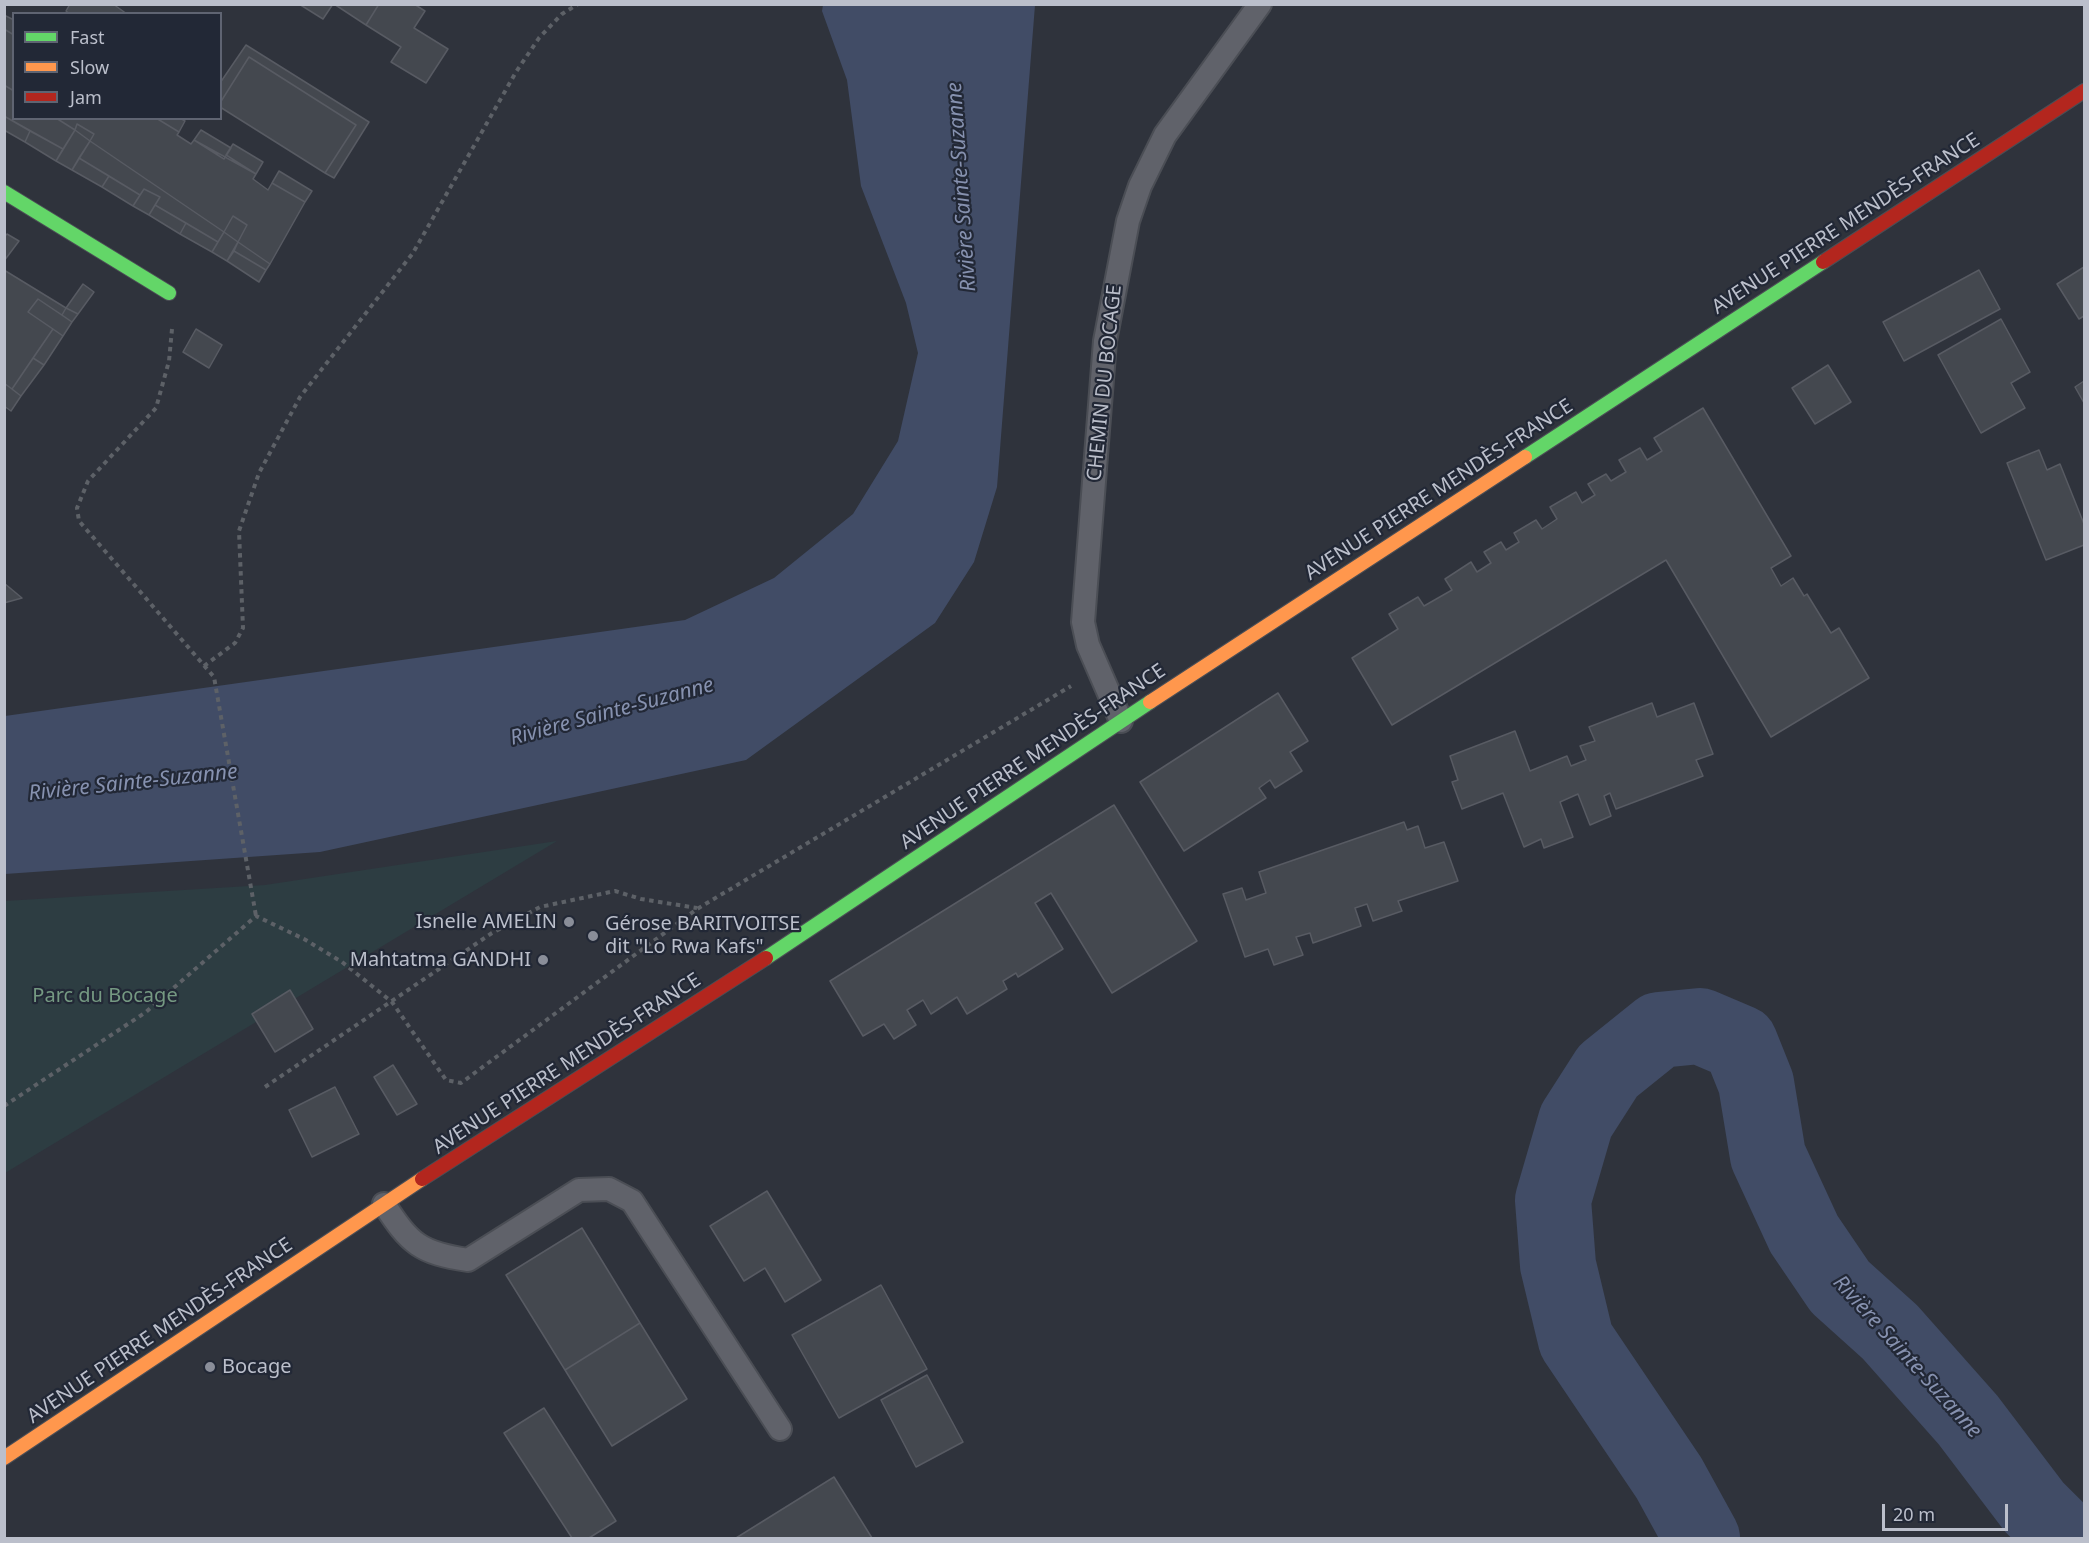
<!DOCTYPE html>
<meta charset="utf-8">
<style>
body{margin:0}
#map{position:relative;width:2089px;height:1543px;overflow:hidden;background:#2f333c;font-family:"Noto Sans",sans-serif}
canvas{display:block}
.frame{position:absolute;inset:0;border:6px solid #bbbfcb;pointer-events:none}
.legend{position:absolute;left:12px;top:12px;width:210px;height:108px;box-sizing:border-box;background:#222836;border:2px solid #5f6472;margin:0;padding:8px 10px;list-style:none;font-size:18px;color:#bbbfcb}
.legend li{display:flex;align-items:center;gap:12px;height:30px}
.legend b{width:30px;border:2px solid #5f6472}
.scale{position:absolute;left:1882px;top:1504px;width:126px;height:27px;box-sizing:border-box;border:3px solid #bbbfcb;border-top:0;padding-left:8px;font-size:18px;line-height:21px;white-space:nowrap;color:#bbbfcb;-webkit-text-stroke:4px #222836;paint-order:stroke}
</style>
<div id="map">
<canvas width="2089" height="1543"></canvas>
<div class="frame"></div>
<ul class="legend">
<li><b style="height:8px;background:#63d668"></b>Fast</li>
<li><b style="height:8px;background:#ff974d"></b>Slow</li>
<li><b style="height:8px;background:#b3261e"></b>Jam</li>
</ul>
<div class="scale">20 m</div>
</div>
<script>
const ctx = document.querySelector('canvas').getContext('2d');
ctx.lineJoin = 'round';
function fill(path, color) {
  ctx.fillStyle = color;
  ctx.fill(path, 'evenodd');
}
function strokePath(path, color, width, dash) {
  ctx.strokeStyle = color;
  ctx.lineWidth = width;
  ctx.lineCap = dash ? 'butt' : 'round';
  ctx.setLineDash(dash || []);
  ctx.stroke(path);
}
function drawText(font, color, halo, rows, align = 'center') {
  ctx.font = font + ' "Noto Sans",sans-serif';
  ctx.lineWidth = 4.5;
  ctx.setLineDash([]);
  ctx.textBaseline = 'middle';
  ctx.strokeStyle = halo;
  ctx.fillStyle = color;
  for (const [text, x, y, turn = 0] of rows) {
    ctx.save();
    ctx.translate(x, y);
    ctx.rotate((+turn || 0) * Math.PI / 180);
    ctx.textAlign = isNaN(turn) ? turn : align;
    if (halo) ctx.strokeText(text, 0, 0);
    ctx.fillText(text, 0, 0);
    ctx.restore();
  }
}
const green = new Path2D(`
 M 557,841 L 5,1173 L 5,901 L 265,885 Z`);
const water = new Path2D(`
 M 823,5 L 1035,5 L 997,487 L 974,562 L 935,623 L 746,760 L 320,852 L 5,874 L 5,716 L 685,620 L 774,578 L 853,514 L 898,441 L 918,353 L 906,303 L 861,186 L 847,80 L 822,11 Z`);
const river = new Path2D(`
 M 1702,1538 L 1669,1478 L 1576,1340 L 1558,1265 L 1553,1200 L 1576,1121 L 1608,1071 L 1659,1030 L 1700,1026 L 1740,1043 L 1756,1083 L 1768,1156 L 1804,1234 L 1840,1287 L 1890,1332 L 1968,1420 L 2034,1507 L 2065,1538`);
const building = new Path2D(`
 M 70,4 L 113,4 L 127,14 L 70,14 L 66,11 Z
 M 299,4 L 333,4 L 323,19 Z
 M 334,4 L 379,4 L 366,25 Z
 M 379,4 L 414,4 L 425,11 L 414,28 L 448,49 L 426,83 L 391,62 L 401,47 L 366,25 Z
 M 4,15 L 14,20 L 14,35 L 4,29 Z
 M 4,29 L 14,35 L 14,91 L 4,85 Z
 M 246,45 L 369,122 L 334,178 L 325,173 L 356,125 L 249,57 L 220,103 L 220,83 Z
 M 249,57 L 356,125 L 325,173 L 220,107 L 220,103 Z
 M 4,85 L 14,91 L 14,118 L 56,118 L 75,130 L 63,149 L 4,116 Z
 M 4,116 L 30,131 L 25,142 L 4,130 Z
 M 56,118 L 156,118 L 179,132 L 177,135 L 191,144 L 194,140 L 256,174 L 253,179 L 268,190 L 272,183 L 305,202 L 270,264 L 238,242 L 247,225 L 233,216 L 224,232 L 90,141 L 94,134 L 77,124 L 75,130 Z
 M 156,118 L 180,118 L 185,121 L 179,132 Z
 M 77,124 L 94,134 L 90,141 L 75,130 Z
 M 75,130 L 90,141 L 72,170 L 56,161 Z
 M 201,130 L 231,148 L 224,159 L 194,140 Z
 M 30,131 L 63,149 L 56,161 L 25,142 Z
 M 90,141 L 224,232 L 218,242 L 155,205 L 160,197 L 144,189 L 140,195 L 79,158 Z
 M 233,144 L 263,162 L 256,174 L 226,155 Z
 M 79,158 L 109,176 L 102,187 L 72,170 Z
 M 279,171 L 312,191 L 305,202 L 272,183 Z
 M 109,176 L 140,195 L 133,206 L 102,187 Z
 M 144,189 L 160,197 L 149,215 L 133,206 Z
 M 155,205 L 186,223 L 180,234 L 149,215 Z
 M 233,216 L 247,225 L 238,242 L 224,232 Z
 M 186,223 L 218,242 L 212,252 L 180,234 Z
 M 224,232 L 238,242 L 227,261 L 212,252 Z
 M 7,234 L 19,241 L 4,261 L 4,237 Z
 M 238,242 L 270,264 L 266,270 L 234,251 Z
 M 234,251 L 266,270 L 259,282 L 227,261 Z
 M 2084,267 L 2084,316 L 2079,319 L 2057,284 Z
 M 4,270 L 66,308 L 62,315 L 38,299 L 28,312 L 53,329 L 12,389 L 4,383 Z
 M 1979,270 L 2000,309 L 1904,361 L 1883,322 Z
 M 83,284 L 94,292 L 78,314 L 66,308 Z
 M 38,299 L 72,322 L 63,336 L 28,312 Z
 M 66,308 L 78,314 L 72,322 L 62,315 Z
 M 2001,319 L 2030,372 L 2011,383 L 2025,408 L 1981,433 L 1938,355 Z
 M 53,329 L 63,336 L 44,365 L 33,358 Z
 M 196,329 L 222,345 L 209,368 L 183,352 Z
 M 33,358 L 44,365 L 21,396 L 12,389 Z
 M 1828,365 L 1851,402 L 1815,424 L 1792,388 Z
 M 2084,381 L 2084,403 L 2075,387 Z
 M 4,383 L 21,396 L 11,411 L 4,406 Z
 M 1703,408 L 1791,556 L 1771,568 L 1781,586 L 1793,578 L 1804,596 L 1807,594 L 1831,633 L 1839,628 L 1869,678 L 1771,737 L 1666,560 L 1392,725 L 1352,658 L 1398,629 L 1389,614 L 1418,597 L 1424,606 L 1452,590 L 1445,579 L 1471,562 L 1477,572 L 1491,563 L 1484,552 L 1501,542 L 1506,550 L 1519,542 L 1514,533 L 1536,520 L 1542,529 L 1557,519 L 1550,507 L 1576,492 L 1582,503 L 1595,495 L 1588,484 L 1606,474 L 1611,481 L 1626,472 L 1619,460 L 1640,448 L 1647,460 L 1662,451 L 1654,438 Z
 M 2039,450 L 2047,470 L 2060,464 L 2084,524 L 2084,545 L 2046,560 L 2007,463 Z
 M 4,583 L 22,598 L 4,603 Z
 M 1278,693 L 1308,741 L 1290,752 L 1302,771 L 1275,788 L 1270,780 L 1259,788 L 1266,798 L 1184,851 L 1140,782 Z
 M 1652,703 L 1657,717 L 1694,703 L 1713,754 L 1696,760 L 1703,776 L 1616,809 L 1610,793 L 1604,796 L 1611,816 L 1590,825 L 1578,794 L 1560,802 L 1573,837 L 1544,848 L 1541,839 L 1524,847 L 1503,793 L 1462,809 L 1452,782 L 1458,780 L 1450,756 L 1515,731 L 1530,771 L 1567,756 L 1571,766 L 1586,760 L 1580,746 L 1595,741 L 1589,727 Z
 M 1114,805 L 1197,941 L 1112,993 L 1051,893 L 1035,903 L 1063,949 L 1018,977 L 1016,973 L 1003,981 L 1007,989 L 967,1014 L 957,997 L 931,1014 L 923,1000 L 907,1010 L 916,1025 L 894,1039 L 884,1024 L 863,1036 L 830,981 Z
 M 1404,822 L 1407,830 L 1418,826 L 1425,848 L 1444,842 L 1458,881 L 1398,901 L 1402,911 L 1373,921 L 1367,904 L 1355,908 L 1361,926 L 1313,943 L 1310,933 L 1296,937 L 1303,955 L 1274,965 L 1268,949 L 1245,957 L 1223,894 L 1242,888 L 1246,900 L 1266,893 L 1259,872 Z
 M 290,990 L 313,1029 L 275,1052 L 252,1014 Z
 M 393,1065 L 417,1104 L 397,1115 L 374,1077 Z
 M 335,1087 L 359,1134 L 312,1157 L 289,1110 Z
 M 767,1191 L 821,1280 L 785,1302 L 765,1268 L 744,1281 L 710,1226 Z
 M 582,1228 L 640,1323 L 565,1370 L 506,1275 Z
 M 881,1285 L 927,1369 L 839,1418 L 792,1335 Z
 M 640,1323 L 687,1399 L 612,1446 L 565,1370 Z
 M 927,1375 L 963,1442 L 916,1467 L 881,1400 Z
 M 544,1408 L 616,1521 L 589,1538 L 572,1538 L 504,1433 Z
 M 834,1477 L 872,1538 L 736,1538 Z`);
const path = new Path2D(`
 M 172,329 L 169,361 L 156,408 L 88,481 L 77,508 L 79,521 L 214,677 L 256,916
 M 204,666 L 235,643 L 243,628 L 239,531 L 259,473 L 300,397 L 413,253 L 516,72 L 539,38 L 562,14 L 578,4
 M 265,1087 L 492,933 L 540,907 L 615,891 L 641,899 L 697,908
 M 4,1106 L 146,1012 L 256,916 L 304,939 L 342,962 L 392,1002 L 446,1080 L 461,1083 L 697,909 L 1071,686`);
const lane = new Path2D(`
 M 1121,721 L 1088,645 L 1083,622 L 1105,341 L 1128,221 L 1140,186 L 1165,135 L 1260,4
 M 384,1204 C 410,1244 420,1253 468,1260 L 579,1190 L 609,1189 L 632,1201 L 780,1429`);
const fast = new Path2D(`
 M 4,192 L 169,293
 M 1525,457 L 1823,262
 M 766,958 L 1150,702`);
const slow = new Path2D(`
 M 1150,702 L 1525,457
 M 4,1458 L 422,1179`);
const jam = new Path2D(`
 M 1823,262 L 2084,91
 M 422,1179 L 766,958`);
const markers = [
 [569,922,6,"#8a8e99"],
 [593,936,6,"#8a8e99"],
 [543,960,6,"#8a8e99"],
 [210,1367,6,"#8a8e99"]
];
const streetNames = [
 ["AVENUE PIERRE MENDÈS-FRANCE",1846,224,-33],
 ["CHEMIN DU BOCAGE",1105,383,-84],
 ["AVENUE PIERRE MENDÈS-FRANCE",1439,490,-33],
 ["AVENUE PIERRE MENDÈS-FRANCE",1033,757,-34],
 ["AVENUE PIERRE MENDÈS-FRANCE",567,1064,-33],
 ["AVENUE PIERRE MENDÈS-FRANCE",160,1331,-34]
];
const poiNames = [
 ["Isnelle AMELIN",557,922],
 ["Gérose BARITVOITSE",605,924,"left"],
 ["dit \"Lo Rwa Kafs\"",605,947,"left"],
 ["Mahtatma GANDHI",531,960],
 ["Bocage",222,1367,"left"]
];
const parkNames = [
 ["Parc du Bocage",105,996]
];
const waterNames = [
 ["Rivière Sainte-Suzanne",962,187,-94],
 ["Rivière Sainte-Suzanne",612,712,-15],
 ["Rivière Sainte-Suzanne",133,783,-6],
 ["Rivière Sainte-Suzanne",1907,1357,48]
];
fill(green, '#2d3d42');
fill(water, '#414c66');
strokePath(river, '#414c66', 76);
fill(building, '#44484f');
strokePath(building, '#585b63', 1.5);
strokePath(lane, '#4b4e55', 26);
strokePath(fast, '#4b4e55', 16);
strokePath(slow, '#4b4e55', 16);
strokePath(jam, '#4b4e55', 16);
strokePath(path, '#5d6167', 4, [4.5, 4.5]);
strokePath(lane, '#60626a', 22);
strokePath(fast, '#63d668', 14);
strokePath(slow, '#ff974d', 14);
strokePath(jam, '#b3261e', 14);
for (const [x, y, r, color] of markers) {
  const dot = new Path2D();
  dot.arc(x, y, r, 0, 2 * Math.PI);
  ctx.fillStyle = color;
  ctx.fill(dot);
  strokePath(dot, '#222836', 2);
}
drawText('20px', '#bbbfcb', '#222836', streetNames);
drawText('20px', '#bbbfcb', '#222836', poiNames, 'right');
drawText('20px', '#759982', '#222836', parkNames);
drawText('italic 21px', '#8691af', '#222836', waterNames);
</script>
